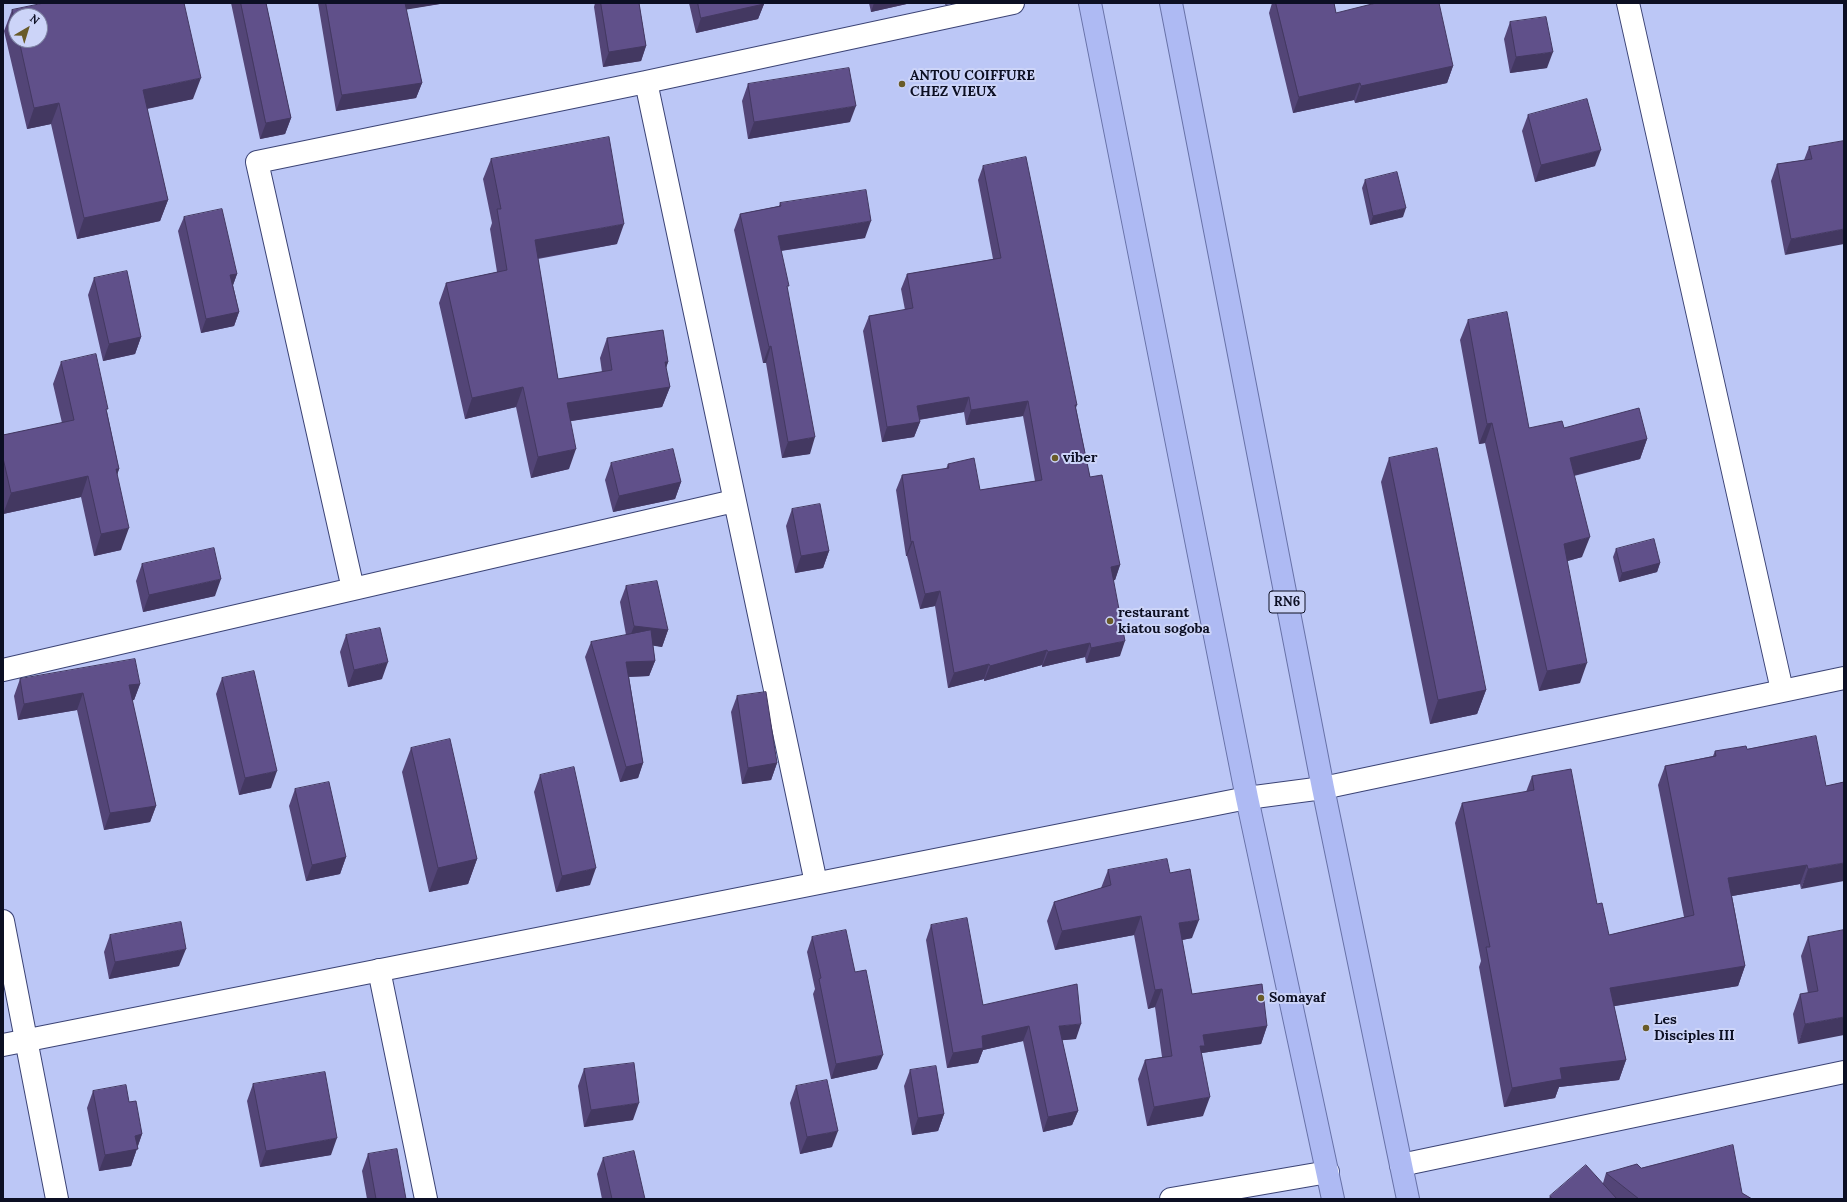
<!DOCTYPE html>
<style>
body{margin:0}
#map{position:relative;width:1847px;height:1202px;overflow:hidden;background:#bcc7f6;font-family:Lora,serif}
canvas{display:block}
.frame{position:absolute;inset:0;border:4px solid #0c0f23;pointer-events:none}
.north{position:absolute;left:8px;top:8px;width:40px;height:40px;box-sizing:border-box;background:#ccd4f8;border:1px solid #7f85a3;border-radius:50%;rotate:38deg;font-size:11px;font-weight:700;line-height:16px;text-align:center;color:#0c0f23}
.north::after{content:'';display:block;margin:auto;width:14px;height:18px;background:#695b28;clip-path:polygon(50% 0,100% 100%,50% 72%,0 100%)}
</style>
<div id="map">
<canvas width="1847" height="1202"></canvas>
<div class="frame"></div>
<div class="north">N</div>
</div>
<script>
const ctx = document.querySelector('canvas').getContext('2d');
ctx.lineJoin = 'round';
function strokePath(path, color, width, dash) {
  ctx.strokeStyle = color;
  ctx.lineWidth = width;
  ctx.lineCap = dash ? 'butt' : 'round';
  ctx.setLineDash(dash || []);
  ctx.stroke(path);
}
function fill(path, color) {
  ctx.fillStyle = color;
  ctx.fill(path, 'evenodd');
}
function drawText(font, color, halo, rows, align = 'center') {
  ctx.font = font + ' Lora,serif';
  ctx.lineWidth = 4;
  ctx.setLineDash([]);
  ctx.textBaseline = 'middle';
  ctx.strokeStyle = halo;
  ctx.fillStyle = color;
  for (const [text, x, y, turn = 0] of rows) {
    ctx.save();
    ctx.translate(x, y);
    ctx.rotate((+turn || 0) * Math.PI / 180);
    ctx.textAlign = isNaN(turn) ? turn : align;
    if (halo) ctx.strokeText(text, 0, 0);
    ctx.fillText(text, 0, 0);
    ctx.restore();
  }
}
const minor = new Path2D(`
 M 1628,3 L 1782,690
 M 646,82 L 816,883
 M 353,589 L 257,162 L 646,82 L 1013,3
 M 3,670 L 734,501
 M 3,921 L 57,1199
 M 379,970 L 426,1199
 M 1401,1165 L 1844,1072
 M 1171,1199 L 1328,1172`);
const tertiary = new Path2D(`
 M 3,1045 L 1247,798 L 1323,788 L 1844,678`);
const trunk = new Path2D(`
 M 1090,3 L 1247,798 L 1333,1199
 M 1171,3 L 1323,788 L 1408,1199`);
const wall = new Path2D(`
 M 231,3 L 266,3 L 291,118 L 285,134 L 260,139 Z
 M 318,3 L 446,3 L 406,9 L 422,83 L 416,98 L 336,111 Z
 M 595,3 L 639,3 L 646,46 L 641,61 L 603,67 L 594,7 Z
 M 689,3 L 763,3 L 764,4 L 758,19 L 696,33 Z
 M 869,3 L 911,3 L 871,12 Z
 M 1272,3 L 1334,3 L 1336,13 L 1453,66 L 1447,83 L 1355,103 L 1354,100 L 1293,113 L 1269,13 Z
 M 12,10 L 193,99 L 147,109 L 168,200 L 160,221 L 77,239 L 51,124 L 27,129 L 4,31 ZM 16,16 L 40,40 L 16,40 Z
 M 1510,22 L 1547,68 L 1510,73 L 1504,39 Z
 M 748,84 L 850,122 L 748,139 L 742,101 Z
 M 1528,115 L 1595,166 L 1535,182 L 1522,131 Z
 M 1844,141 L 1785,255 L 1771,181 L 1777,164 L 1804,160 L 1809,147 Z
 M 491,159 L 617,244 L 538,259 L 558,379 L 602,372 L 600,358 L 607,338 L 668,362 L 666,368 L 670,387 L 662,407 L 570,421 L 569,469 L 531,478 L 516,407 L 465,419 L 439,303 L 446,283 L 497,272 L 490,229 L 492,223 L 483,179 Z
 M 983,166 L 1077,405 L 1076,408 L 1090,477 L 1120,565 L 1115,580 L 1113,580 L 1120,656 L 1086,663 L 1085,657 L 1042,667 L 1042,665 L 984,681 L 984,679 L 948,688 L 935,606 L 920,609 L 907,556 L 906,556 L 896,490 L 902,475 L 946,469 L 948,464 L 980,490 L 1035,481 L 1023,416 L 966,425 L 964,412 L 919,420 L 920,422 L 914,437 L 882,442 L 863,331 L 869,316 L 905,310 L 901,289 L 907,274 L 993,259 L 978,180 Z
 M 1365,180 L 1403,217 L 1370,225 L 1362,188 Z
 M 780,203 L 865,238 L 781,251 L 787,289 L 810,454 L 782,458 L 766,363 L 763,363 L 734,230 L 740,214 L 779,206 Z
 M 184,217 L 237,274 L 233,285 L 239,312 L 234,326 L 201,333 L 178,231 Z
 M 94,278 L 141,337 L 135,354 L 103,361 L 88,295 Z
 M 1468,320 L 1529,428 L 1564,428 L 1647,439 L 1640,459 L 1574,476 L 1582,557 L 1567,561 L 1580,683 L 1539,691 L 1485,443 L 1479,444 L 1460,340 Z
 M 61,362 L 107,412 L 119,469 L 117,475 L 121,550 L 94,556 L 81,497 L 3,514 L 3,435 L 62,423 L 53,384 Z
 M 1389,458 L 1486,690 L 1477,714 L 1430,724 L 1381,482 Z
 M 611,463 L 681,482 L 675,499 L 613,512 L 605,480 Z
 M 792,509 L 829,551 L 823,568 L 795,573 L 786,526 Z
 M 1616,549 L 1660,563 L 1657,572 L 1619,582 L 1613,557 Z
 M 142,564 L 215,596 L 143,612 L 136,581 Z
 M 626,586 L 668,630 L 662,647 L 653,645 L 655,661 L 649,676 L 629,677 L 643,763 L 638,778 L 620,782 L 585,657 L 591,642 L 626,635 L 620,602 Z
 M 346,635 L 382,679 L 348,687 L 340,652 Z
 M 222,678 L 271,788 L 239,795 L 216,694 Z
 M 20,679 L 140,684 L 134,700 L 132,700 L 156,806 L 150,822 L 104,830 L 77,710 L 18,720 L 14,696 Z
 M 737,696 L 777,763 L 771,780 L 742,784 L 731,712 Z
 M 411,748 L 477,859 L 468,884 L 429,892 L 402,772 Z
 M 1747,749 L 1826,786 L 1844,782 L 1801,889 L 1800,884 L 1732,896 L 1745,966 L 1738,986 L 1614,1006 L 1626,1060 L 1619,1080 L 1559,1087 L 1555,1098 L 1504,1107 L 1479,967 L 1481,961 L 1455,823 L 1462,803 L 1526,792 L 1532,776 L 1597,904 L 1609,935 L 1684,917 L 1658,785 L 1665,766 L 1713,756 L 1715,751 Z
 M 540,775 L 590,885 L 556,892 L 534,792 Z
 M 295,789 L 346,857 L 340,874 L 306,881 L 289,806 Z
 M 1108,870 L 1170,873 L 1192,938 L 1182,940 L 1192,994 L 1267,1026 L 1261,1044 L 1202,1053 L 1202,1054 L 1203,1116 L 1147,1126 L 1138,1079 L 1145,1060 L 1162,1057 L 1155,1007 L 1148,1009 L 1134,935 L 1055,950 L 1047,921 L 1054,902 L 1101,888 Z
 M 931,925 L 983,1005 L 1076,1039 L 1062,1040 L 1078,1111 L 1072,1125 L 1043,1132 L 1023,1041 L 983,1050 L 978,1063 L 947,1068 L 926,940 Z
 M 1844,930 L 1798,1044 L 1793,1014 L 1800,994 L 1808,993 L 1801,956 L 1808,937 Z
 M 110,935 L 179,966 L 109,979 L 104,952 Z
 M 812,937 L 855,972 L 877,1069 L 831,1079 L 813,994 L 815,989 L 807,952 Z
 M 584,1069 L 633,1120 L 584,1127 L 578,1086 Z
 M 910,1070 L 944,1114 L 938,1131 L 912,1135 L 904,1086 Z
 M 253,1084 L 331,1155 L 260,1167 L 247,1101 Z
 M 796,1086 L 832,1147 L 800,1154 L 790,1103 Z
 M 93,1091 L 129,1102 L 142,1134 L 131,1166 L 99,1171 L 87,1108 Z
 M 368,1154 L 406,1199 L 367,1199 L 362,1171 Z
 M 603,1158 L 645,1199 L 602,1199 L 597,1174 Z
 M 1641,1168 L 1742,1193 L 1752,1199 L 1549,1199 L 1550,1196 L 1603,1183 L 1606,1173 Z`);
const shadedWall = new Path2D(`
 M 401,3 L 446,3 L 398,11 Z
 M 874,3 L 911,3 L 871,12 Z
 M 946,3 L 954,3 L 945,5 Z
 M 764,4 L 758,19 L 696,33 L 701,18 Z
 M 646,46 L 641,61 L 603,67 L 609,52 Z
 M 1553,52 L 1547,68 L 1510,73 L 1516,57 Z
 M 1453,66 L 1447,83 L 1355,103 L 1361,86 Z
 M 201,78 L 193,99 L 135,111 L 143,90 Z
 M 422,83 L 416,98 L 336,111 L 342,95 Z
 M 1360,83 L 1354,100 L 1293,113 L 1299,97 Z
 M 59,103 L 51,124 L 27,129 L 34,108 Z
 M 856,106 L 850,122 L 748,139 L 754,122 Z
 M 291,118 L 285,134 L 260,139 L 266,123 Z
 M 1601,150 L 1595,166 L 1535,182 L 1541,165 Z
 M 168,200 L 160,221 L 77,239 L 84,218 Z
 M 1406,208 L 1403,217 L 1370,225 L 1373,216 Z
 M 871,221 L 865,238 L 772,252 L 778,236 Z
 M 624,224 L 617,244 L 527,260 L 535,240 Z
 M 1844,229 L 1844,244 L 1785,255 L 1791,239 Z
 M 237,274 L 232,288 L 230,275 Z
 M 239,312 L 234,326 L 201,333 L 206,319 Z
 M 141,337 L 135,354 L 103,361 L 109,344 Z
 M 771,346 L 766,363 L 763,363 L 769,347 Z
 M 665,362 L 668,362 L 661,382 Z
 M 523,387 L 516,407 L 465,419 L 472,398 Z
 M 670,387 L 662,407 L 559,423 L 567,403 Z
 M 969,397 L 964,412 L 911,421 L 917,406 Z
 M 1028,401 L 1023,416 L 966,425 L 971,410 Z
 M 920,422 L 914,437 L 882,442 L 887,427 Z
 M 1492,423 L 1485,443 L 1479,444 L 1487,424 Z
 M 815,437 L 810,454 L 782,458 L 788,442 Z
 M 1647,439 L 1640,459 L 1563,478 L 1570,458 Z
 M 576,449 L 569,469 L 531,478 L 538,457 Z
 M 116,469 L 119,469 L 112,490 Z
 M 88,476 L 81,497 L 3,514 L 11,493 Z
 M 681,482 L 675,499 L 613,512 L 619,496 Z
 M 129,528 L 121,550 L 94,556 L 101,534 Z
 M 1590,537 L 1582,557 L 1557,564 L 1564,544 Z
 M 913,541 L 907,556 L 906,556 L 911,542 Z
 M 829,551 L 823,568 L 795,573 L 801,556 Z
 M 1660,563 L 1657,572 L 1619,582 L 1622,573 Z
 M 1120,565 L 1115,580 L 1105,582 L 1111,567 Z
 M 221,579 L 215,596 L 143,612 L 149,595 Z
 M 940,591 L 935,606 L 920,609 L 925,594 Z
 M 634,626 L 668,630 L 662,647 L 628,642 Z
 M 1125,641 L 1120,656 L 1086,663 L 1091,648 Z
 M 1090,643 L 1085,657 L 1042,667 L 1048,652 Z
 M 1047,650 L 1042,665 L 984,681 L 990,666 Z
 M 655,661 L 649,676 L 621,677 L 626,662 Z
 M 388,662 L 382,679 L 348,687 L 354,670 Z
 M 1587,663 L 1580,683 L 1539,691 L 1547,671 Z
 M 989,664 L 984,679 L 948,688 L 954,673 Z
 M 140,684 L 134,700 L 122,702 L 129,685 Z
 M 1486,690 L 1477,714 L 1430,724 L 1438,700 Z
 M 83,693 L 77,710 L 18,720 L 24,704 Z
 M 643,763 L 638,778 L 620,782 L 626,767 Z
 M 777,763 L 771,780 L 742,784 L 748,768 Z
 M 277,771 L 271,788 L 239,795 L 245,778 Z
 M 156,806 L 150,822 L 104,830 L 110,813 Z
 M 346,857 L 340,874 L 306,881 L 312,865 Z
 M 477,859 L 468,884 L 429,892 L 438,868 Z
 M 1844,863 L 1844,881 L 1801,889 L 1808,869 Z
 M 1807,865 L 1800,884 L 1721,898 L 1728,878 Z
 M 596,868 L 590,885 L 556,892 L 562,876 Z
 M 1141,916 L 1134,935 L 1055,950 L 1062,931 Z
 M 1199,920 L 1192,938 L 1172,942 L 1179,923 Z
 M 186,949 L 179,966 L 109,979 L 115,962 Z
 M 1745,966 L 1738,986 L 1603,1008 L 1610,988 Z
 M 1162,989 L 1155,1007 L 1148,1009 L 1155,990 Z
 M 1844,1017 L 1844,1035 L 1798,1044 L 1805,1024 Z
 M 1081,1024 L 1076,1039 L 1054,1041 L 1059,1026 Z
 M 1029,1026 L 1023,1041 L 983,1050 L 978,1063 L 947,1068 L 953,1053 L 982,1036 Z
 M 1267,1026 L 1261,1044 L 1202,1053 L 1198,1065 L 1193,1065 L 1203,1035 Z
 M 883,1055 L 877,1069 L 831,1079 L 836,1064 Z
 M 1626,1060 L 1619,1080 L 1559,1087 L 1555,1098 L 1504,1107 L 1512,1088 L 1560,1068 Z
 M 1210,1097 L 1203,1116 L 1147,1126 L 1154,1107 Z
 M 639,1103 L 633,1120 L 584,1127 L 591,1110 Z
 M 1078,1111 L 1072,1125 L 1043,1132 L 1048,1117 Z
 M 944,1114 L 938,1131 L 912,1135 L 918,1118 Z
 M 838,1131 L 832,1147 L 800,1154 L 807,1137 Z
 M 142,1134 L 131,1166 L 99,1171 L 105,1155 L 135,1136 Z
 M 337,1138 L 331,1155 L 260,1167 L 266,1151 Z`);
const building = new Path2D(`
 M 44,3 L 184,3 L 201,78 L 143,90 L 168,200 L 84,218 L 59,103 L 34,108 L 19,40 L 40,40 L 40,16 L 16,16 L 16,27 L 12,10 Z
 M 241,3 L 266,3 L 291,118 L 266,123 Z
 M 326,3 L 405,3 L 422,83 L 342,95 Z
 M 601,3 L 639,3 L 646,46 L 609,52 Z
 M 698,3 L 763,3 L 764,4 L 701,18 Z
 M 1276,3 L 1334,3 L 1336,13 L 1376,3 L 1439,3 L 1453,66 L 1361,86 L 1360,83 L 1299,97 Z
 M 1546,17 L 1553,52 L 1516,57 L 1510,22 Z
 M 849,68 L 856,106 L 754,122 L 748,84 Z
 M 1587,99 L 1601,150 L 1541,165 L 1528,115 Z
 M 609,137 L 624,224 L 535,240 L 558,379 L 612,370 L 607,338 L 663,330 L 668,362 L 665,362 L 670,387 L 567,403 L 576,449 L 538,457 L 523,387 L 472,398 L 446,283 L 507,270 L 497,209 L 501,209 L 491,159 Z
 M 1844,141 L 1844,229 L 1791,239 L 1777,164 L 1812,159 L 1809,147 Z
 M 1026,157 L 1077,405 L 1075,405 L 1090,477 L 1102,475 L 1120,565 L 1111,567 L 1125,641 L 1091,648 L 1090,643 L 1048,652 L 1047,650 L 990,666 L 989,664 L 954,673 L 940,591 L 925,594 L 913,541 L 911,542 L 902,475 L 949,468 L 948,464 L 974,458 L 980,490 L 1042,480 L 1028,401 L 971,410 L 969,397 L 917,406 L 920,422 L 887,427 L 869,316 L 913,308 L 907,274 L 1001,258 L 983,166 Z
 M 1397,172 L 1406,208 L 1373,216 L 1365,180 Z
 M 866,190 L 871,221 L 778,236 L 789,286 L 787,286 L 815,437 L 788,442 L 771,346 L 769,347 L 740,214 L 781,206 L 780,203 Z
 M 222,209 L 237,274 L 230,275 L 239,312 L 206,319 L 184,217 Z
 M 127,271 L 141,337 L 109,344 L 94,278 Z
 M 1507,312 L 1529,428 L 1562,421 L 1564,428 L 1639,408 L 1647,439 L 1570,458 L 1590,537 L 1564,544 L 1587,663 L 1547,671 L 1492,423 L 1487,424 L 1468,320 Z
 M 96,354 L 108,409 L 106,409 L 119,469 L 116,469 L 129,528 L 101,534 L 88,476 L 11,493 L 3,458 L 3,435 L 74,420 L 61,362 Z
 M 1437,448 L 1486,690 L 1438,700 L 1389,458 Z
 M 673,449 L 681,482 L 619,496 L 611,463 Z
 M 820,504 L 829,551 L 801,556 L 792,509 Z
 M 1654,539 L 1660,563 L 1622,573 L 1616,549 Z
 M 214,548 L 221,579 L 149,595 L 142,564 Z
 M 657,581 L 668,630 L 634,626 L 626,586 Z
 M 380,628 L 388,662 L 354,670 L 346,635 Z
 M 651,630 L 655,661 L 626,662 L 643,763 L 626,767 L 591,642 Z
 M 135,659 L 140,684 L 129,685 L 156,806 L 110,813 L 83,693 L 24,704 L 20,679 Z
 M 254,671 L 277,771 L 245,778 L 222,678 Z
 M 766,692 L 777,763 L 748,768 L 737,696 Z
 M 1816,736 L 1826,786 L 1844,782 L 1844,863 L 1808,869 L 1807,865 L 1728,878 L 1745,966 L 1610,988 L 1626,1060 L 1560,1068 L 1562,1079 L 1512,1088 L 1486,947 L 1490,947 L 1462,803 L 1534,790 L 1532,776 L 1571,769 L 1597,904 L 1602,903 L 1609,935 L 1694,915 L 1665,766 L 1716,756 L 1715,751 L 1746,746 L 1747,749 Z
 M 450,739 L 477,859 L 438,868 L 411,748 Z
 M 574,767 L 596,868 L 562,876 L 540,775 Z
 M 329,782 L 346,857 L 312,865 L 295,789 Z
 M 1167,859 L 1170,873 L 1190,869 L 1199,920 L 1179,923 L 1192,994 L 1262,984 L 1267,1026 L 1203,1035 L 1205,1046 L 1200,1046 L 1210,1097 L 1154,1107 L 1145,1060 L 1172,1056 L 1162,989 L 1155,990 L 1141,916 L 1062,931 L 1054,902 L 1111,885 L 1108,870 Z
 M 967,918 L 983,1005 L 1077,984 L 1081,1024 L 1059,1026 L 1078,1111 L 1048,1117 L 1029,1026 L 982,1036 L 983,1048 L 953,1053 L 931,925 Z
 M 181,922 L 186,949 L 115,962 L 110,935 Z
 M 846,930 L 855,972 L 866,970 L 883,1055 L 836,1064 L 819,979 L 821,978 L 812,937 Z
 M 1844,930 L 1844,1017 L 1805,1024 L 1800,994 L 1818,991 L 1808,937 Z
 M 634,1063 L 639,1103 L 591,1110 L 584,1069 Z
 M 936,1066 L 944,1114 L 918,1118 L 910,1070 Z
 M 325,1072 L 337,1138 L 266,1151 L 253,1084 Z
 M 827,1080 L 838,1131 L 807,1137 L 796,1086 Z
 M 126,1085 L 129,1102 L 136,1101 L 142,1134 L 135,1136 L 138,1149 L 105,1155 L 93,1091 Z
 M 1733,1145 L 1742,1193 L 1752,1199 L 1639,1199 L 1606,1173 L 1637,1164 L 1641,1168 Z
 M 397,1149 L 406,1199 L 376,1199 L 368,1154 Z
 M 634,1151 L 645,1199 L 612,1199 L 603,1158 Z
 M 1586,1165 L 1617,1199 L 1552,1199 L 1550,1196 Z`);
const markers = [
 [902,84,4,"#695b28"],
 [1055,458,4,"#695b28"],
 [1110,621,4,"#695b28"],
 [1261,998,4,"#695b28"],
 [1646,1028,4,"#695b28"]
];
const shields = [
 [1287,602,36]
];
const shieldNames = [
 ["RN6",1287,602]
];
const poiNames = [
 ["ANTOU COIFFURE",910,76],
 ["CHEZ VIEUX",910,92],
 ["viber",1063,458],
 ["restaurant",1118,613],
 ["kiatou sogoba",1118,629],
 ["Somayaf",1269,998],
 ["Les",1654,1020],
 ["Disciples III",1654,1036]
];
strokePath(minor, '#3b4375', 24);
strokePath(tertiary, '#3b4375', 24);
strokePath(trunk, '#6872a8', 24);
strokePath(minor, '#fff', 22);
strokePath(tertiary, '#fff', 22);
strokePath(trunk, '#aebaf3', 22);
fill(wall, '#534577');
fill(shadedWall, '#433861');
fill(building, '#60508a');
strokePath(building, '#433861', 1);
for (const [x, y, r, color] of markers) {
  const dot = new Path2D();
  dot.arc(x, y, r, 0, 2 * Math.PI);
  ctx.fillStyle = color;
  ctx.fill(dot);
  strokePath(dot, '#ccd4f8', 1.5);
}
for (const [x, y, w] of shields) {
  const box = new Path2D();
  box.roundRect(x - w / 2, y - 11, w, 22, 3);
  ctx.fillStyle = '#ccd4f8';
  ctx.fill(box);
  strokePath(box, '#0c0f23', 1);
}
drawText('bold 13px', '#0c0f23', null, shieldNames);
drawText('bold 14px', '#0c0f23', '#ccd4f8', poiNames, 'left');
</script>
